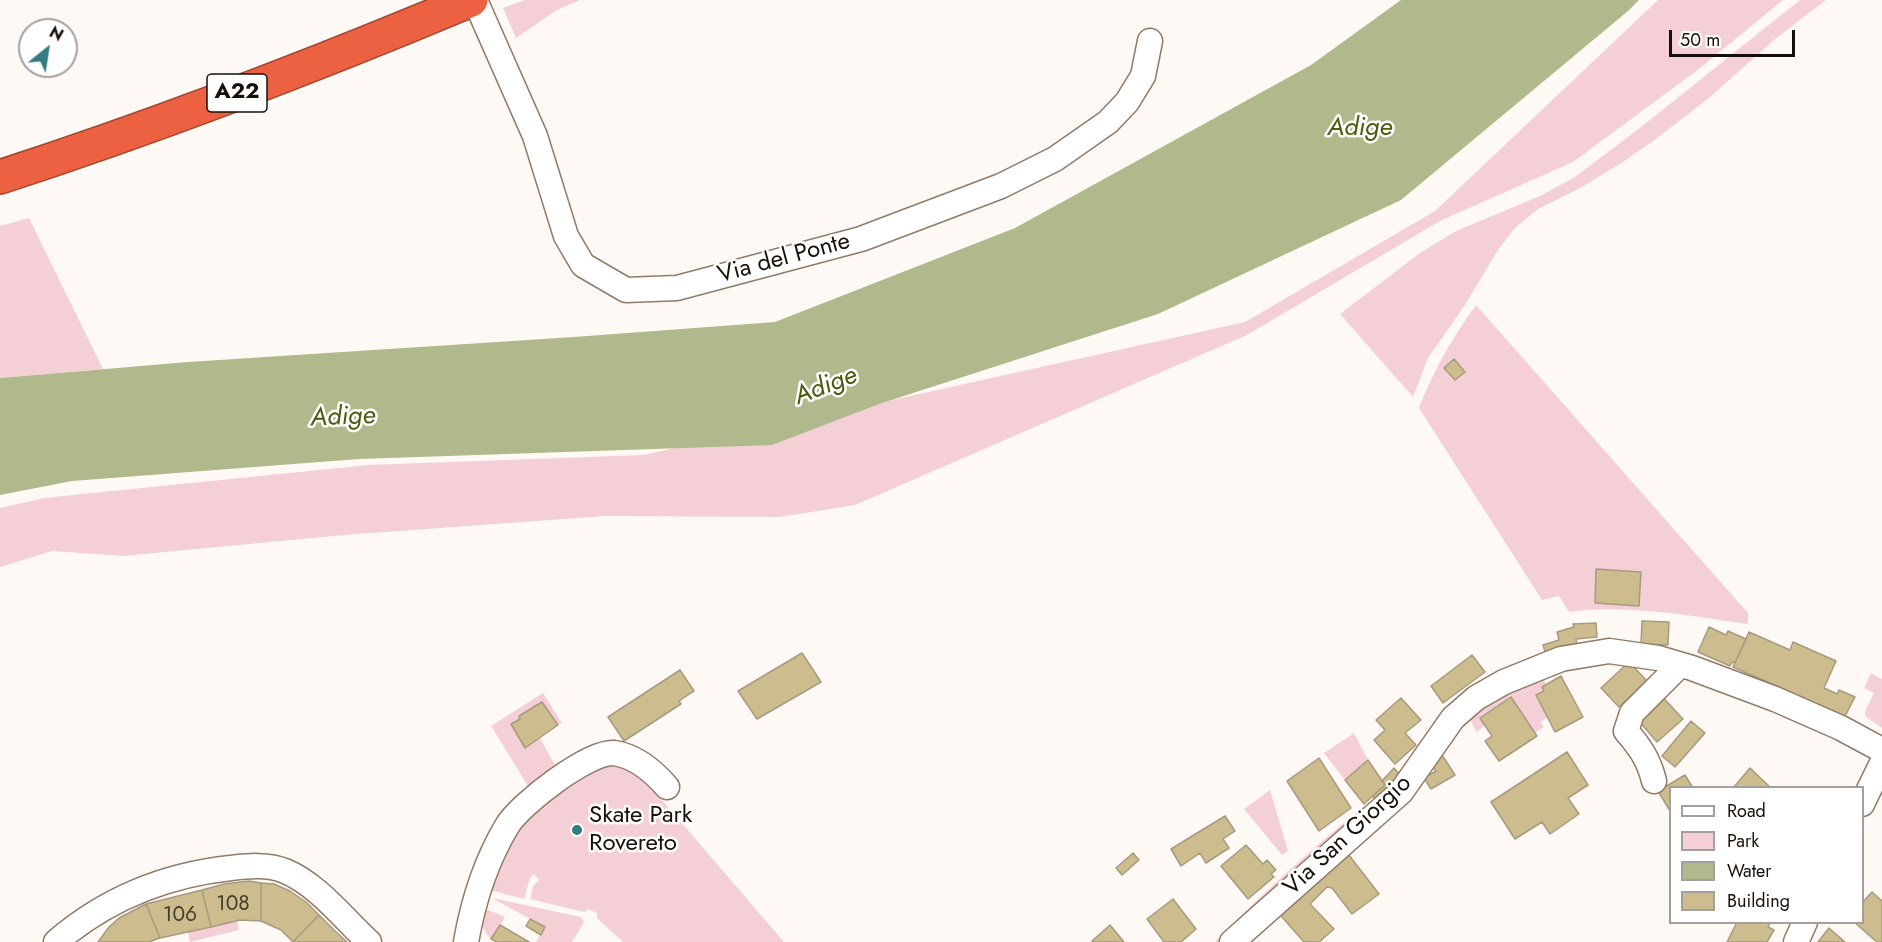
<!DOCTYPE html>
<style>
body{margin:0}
#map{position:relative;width:1882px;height:942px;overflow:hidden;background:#fff9f5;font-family:Jost,sans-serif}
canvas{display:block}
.legend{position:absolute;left:1669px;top:786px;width:195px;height:138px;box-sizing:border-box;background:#fff;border:2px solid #a39f9c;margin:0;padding:8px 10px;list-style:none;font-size:18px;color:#181008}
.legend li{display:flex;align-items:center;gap:12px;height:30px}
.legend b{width:30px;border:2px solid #a39f9c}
.north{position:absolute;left:18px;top:18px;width:60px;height:60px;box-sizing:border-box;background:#fff;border:2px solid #a39f9c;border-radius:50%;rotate:30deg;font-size:16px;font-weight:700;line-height:24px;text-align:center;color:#181008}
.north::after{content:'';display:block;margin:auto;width:21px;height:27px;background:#337c80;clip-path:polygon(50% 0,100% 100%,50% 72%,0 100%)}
.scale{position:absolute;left:1669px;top:30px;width:126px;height:27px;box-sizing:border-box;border:3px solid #181008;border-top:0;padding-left:8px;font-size:18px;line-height:21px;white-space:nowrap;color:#181008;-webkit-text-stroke:4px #fff;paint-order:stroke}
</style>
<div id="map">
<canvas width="1882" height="942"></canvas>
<ul class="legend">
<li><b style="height:8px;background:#fff"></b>Road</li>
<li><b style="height:16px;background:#f4d0d6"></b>Park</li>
<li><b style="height:16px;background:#b0b98b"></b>Water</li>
<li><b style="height:16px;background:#cdbc8e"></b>Building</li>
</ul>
<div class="north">N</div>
<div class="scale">50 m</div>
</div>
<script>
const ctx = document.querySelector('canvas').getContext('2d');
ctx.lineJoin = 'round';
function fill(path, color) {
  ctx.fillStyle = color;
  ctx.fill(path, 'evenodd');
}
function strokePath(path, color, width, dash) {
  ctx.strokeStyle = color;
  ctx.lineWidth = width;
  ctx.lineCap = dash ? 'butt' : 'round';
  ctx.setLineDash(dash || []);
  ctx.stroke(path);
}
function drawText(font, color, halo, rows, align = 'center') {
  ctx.font = font + ' Jost,sans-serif';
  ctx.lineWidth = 5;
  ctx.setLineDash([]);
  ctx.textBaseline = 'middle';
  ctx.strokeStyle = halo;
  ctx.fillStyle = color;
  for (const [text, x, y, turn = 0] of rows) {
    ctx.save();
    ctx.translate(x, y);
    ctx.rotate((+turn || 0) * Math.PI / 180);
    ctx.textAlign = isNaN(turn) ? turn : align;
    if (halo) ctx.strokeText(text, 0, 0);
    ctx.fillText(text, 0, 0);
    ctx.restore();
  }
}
const green = new Path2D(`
 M 525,0 L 580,0 L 557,10 L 516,38 L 503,8 Z
 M 1658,0 L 1783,0 L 1699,69 L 1573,162 L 1440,221 L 1247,335 L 855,505 L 780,517 L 605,516 L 344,535 L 123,556 L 52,551 L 0,567 L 0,508 L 44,498 L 368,465 L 643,455 L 1245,322 L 1435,211 Z
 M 1800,0 L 1826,0 L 1774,40 L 1709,98 L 1656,139 L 1623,162 L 1582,187 L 1538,209 L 1515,228 L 1498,250 L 1465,305 L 1428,358 L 1413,397 L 1340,314 L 1420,253 L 1456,231 L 1540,196 L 1575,177 L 1641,127 Z
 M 29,218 L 103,369 L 0,378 L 0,226 Z
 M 1476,305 L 1748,613 L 1748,624 C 1689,616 1628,604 1569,612 L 1559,596 L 1542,600 L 1419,408 C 1435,368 1451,340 1476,305 Z
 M 1540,672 L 1546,684 L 1542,687 L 1544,691 L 1536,695 L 1547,718 L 1540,722 L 1544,727 L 1535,733 L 1511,697 L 1480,718 L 1485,726 L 1476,732 L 1471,721 L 1470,714 Z
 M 1871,673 L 1882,679 L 1882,728 L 1865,716 L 1865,711 L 1874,693 L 1864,688 Z
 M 543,693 L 562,723 L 558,725 L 542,702 L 519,716 L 520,719 L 511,724 L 525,747 L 540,738 L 559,772 L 531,791 L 491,726 Z
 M 1354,733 L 1368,760 L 1345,780 L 1324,753 Z
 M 606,760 L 638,772 L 784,942 L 623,942 L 597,918 L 597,913 L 588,909 L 584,912 L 530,899 L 533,886 L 539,880 L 534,874 L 530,878 L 524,899 L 494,891 L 490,891 L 500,851 L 523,813 Z
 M 1270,790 L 1288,851 L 1282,855 L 1244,809 Z
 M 1363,807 L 1369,813 L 1224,942 L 1215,942 C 1261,894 1312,849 1363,807 Z
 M 492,898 L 581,917 L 584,922 L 572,942 L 536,942 L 545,927 Z
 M 486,909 L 505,917 L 491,939 C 482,931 479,919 486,909 Z
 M 237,921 L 239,930 L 190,942 L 188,932 Z`);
const water = new Path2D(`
 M 1401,0 L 1639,0 L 1628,11 L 1401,200 L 1158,314 L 879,404 L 772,445 L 359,459 L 72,481 L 0,495 L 0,378 L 188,362 L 574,337 L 775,322 L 1015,228 L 1311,65 Z`);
const building = new Path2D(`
 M 1454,359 L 1465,372 L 1455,380 L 1444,368 Z
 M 1596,569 L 1641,572 L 1639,606 L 1595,603 Z
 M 1642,621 L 1669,622 L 1668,645 L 1641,644 Z
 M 1596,623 L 1597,637 L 1576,639 L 1578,652 L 1548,661 L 1543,645 L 1559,640 L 1557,632 L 1574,627 L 1573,624 Z
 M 1709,627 L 1726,635 L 1728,631 L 1746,639 L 1735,663 L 1732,662 L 1730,666 L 1698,652 Z
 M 1749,632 L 1790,650 L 1793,642 L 1836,661 L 1824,688 L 1837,694 L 1839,690 L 1855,697 L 1840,726 L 1787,693 L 1788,691 L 1733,667 Z
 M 802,653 L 821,682 L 757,719 L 738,691 Z
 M 1472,655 L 1485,672 L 1443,703 L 1431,686 Z
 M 1629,662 L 1647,681 L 1619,707 L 1601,688 Z
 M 680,670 L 694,691 L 679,701 L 681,704 L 624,741 L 608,717 Z
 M 1561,676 L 1583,717 L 1555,732 L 1536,695 L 1544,691 L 1542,687 Z
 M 1657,691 L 1683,719 L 1657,742 L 1632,713 Z
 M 1511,697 L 1537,736 L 1499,761 L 1485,741 L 1492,736 L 1480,718 Z
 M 1401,698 L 1421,720 L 1405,733 L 1416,745 L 1395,764 L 1374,740 L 1385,730 L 1376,720 Z
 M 542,702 L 558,725 L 525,748 L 511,724 L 520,719 L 519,716 Z
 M 1691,721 L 1705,733 L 1675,767 L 1662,756 Z
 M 1567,752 L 1588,785 L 1568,798 L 1579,814 L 1550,834 L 1542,822 L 1515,839 L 1491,802 Z
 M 1442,755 L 1455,775 L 1431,789 L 1424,778 L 1436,771 L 1430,763 Z
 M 1319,758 L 1351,808 L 1319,831 L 1287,781 Z
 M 1368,760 L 1385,785 L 1364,804 L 1345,780 Z
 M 1394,768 L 1404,779 L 1379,804 L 1373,796 L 1385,785 L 1382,781 Z
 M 1750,768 L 1771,788 L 1733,788 Z
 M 1685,775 L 1693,788 L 1670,788 L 1670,811 L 1658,791 Z
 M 1225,816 L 1235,831 L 1223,839 L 1229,848 L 1206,863 L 1200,853 L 1181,866 L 1171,849 Z
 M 1246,845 L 1263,864 L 1267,860 L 1276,870 L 1271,874 L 1274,877 L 1248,899 L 1221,866 Z
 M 1342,846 L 1379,894 L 1352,914 L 1332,888 L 1327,887 L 1310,904 L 1334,929 L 1319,942 L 1304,942 L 1274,908 Z
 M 1133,853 L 1139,860 L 1122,875 L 1116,868 Z
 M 249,881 L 261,883 L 261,921 L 240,920 L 211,927 L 202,890 L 224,884 Z
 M 261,883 L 274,884 L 290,891 L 306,902 L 319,915 L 293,942 L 281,930 L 261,921 Z
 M 202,890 L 211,927 L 160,938 L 146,904 Z
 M 1872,892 L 1882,901 L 1882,942 L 1877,942 L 1854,922 L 1862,922 L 1862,903 Z
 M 1173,899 L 1196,929 L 1181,942 L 1164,942 L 1147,919 Z
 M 146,904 L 160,938 L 149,942 L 98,942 L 109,927 L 119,918 Z
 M 319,915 L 333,929 L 347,942 L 293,942 Z
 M 530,919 L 545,927 L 541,935 L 526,926 Z
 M 1737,922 L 1770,922 L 1768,927 L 1774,930 L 1767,942 L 1727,942 Z
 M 500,925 L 529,942 L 497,942 L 491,939 Z
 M 1110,925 L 1124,942 L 1093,942 L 1092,941 Z
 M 1829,928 L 1845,942 L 1818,942 Z`);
const minor = new Path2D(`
 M 475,0 L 535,136 L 566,236 L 583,265 L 626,290 L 677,288 L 861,239 L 1001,186 L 1055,159 L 1108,122 L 1127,102 L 1143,76 L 1150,41
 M 1654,781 C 1649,760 1640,747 1626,731 L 1632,713 L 1680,665
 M 1862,804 L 1882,763
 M 56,942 C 106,899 165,875 231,868 C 249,866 268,864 285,871 C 317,884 344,919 369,942
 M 466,942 C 473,902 486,861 507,826 C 520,804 589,751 614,753 C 635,756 654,772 667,787
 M 1232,942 L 1401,792 L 1453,718 L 1476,698 L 1504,682 L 1561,659 L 1609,651 L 1658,658 L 1692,668 L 1775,699 L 1841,728 L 1882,750
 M 1796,942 L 1805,922`);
const highway = new Path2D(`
 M 0,177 C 160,125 316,65 471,0`);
const markers = [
 [577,830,6,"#337c80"]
];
const numberNames = [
 ["108",233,905],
 ["106",180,916]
];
const shields = [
 [237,93,60]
];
const shieldNames = [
 ["A22",237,93]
];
const streetNames = [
 ["Via del Ponte",784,259,-15],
 ["Via San Giorgio",1348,836,-43]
];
const poiNames = [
 ["Skate Park",589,816],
 ["Rovereto",589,844]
];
const waterNames = [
 ["Adige",1360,129],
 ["Adige",826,387,-21],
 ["Adige",343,418,-2]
];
fill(green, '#f4d0d6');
fill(water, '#b0b98b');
fill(building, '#cdbc8e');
strokePath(building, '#a69b7f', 1.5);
strokePath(minor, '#917a66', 27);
strokePath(highway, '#a1452d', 36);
strokePath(minor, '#fff', 24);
strokePath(highway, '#eb6141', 33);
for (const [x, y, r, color] of markers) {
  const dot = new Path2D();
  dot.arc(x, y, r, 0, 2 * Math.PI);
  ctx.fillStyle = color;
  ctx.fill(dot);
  strokePath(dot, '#fff', 2);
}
drawText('21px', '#453b2a', null, numberNames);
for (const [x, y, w] of shields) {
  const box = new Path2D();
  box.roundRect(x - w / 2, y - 19, w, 38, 4.5);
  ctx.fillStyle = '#fff';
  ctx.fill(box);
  strokePath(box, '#181008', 1.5);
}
drawText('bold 22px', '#181008', null, shieldNames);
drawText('24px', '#181008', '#fff', streetNames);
drawText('24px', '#181008', '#fff', poiNames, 'left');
drawText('italic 26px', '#505910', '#fff', waterNames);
</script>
